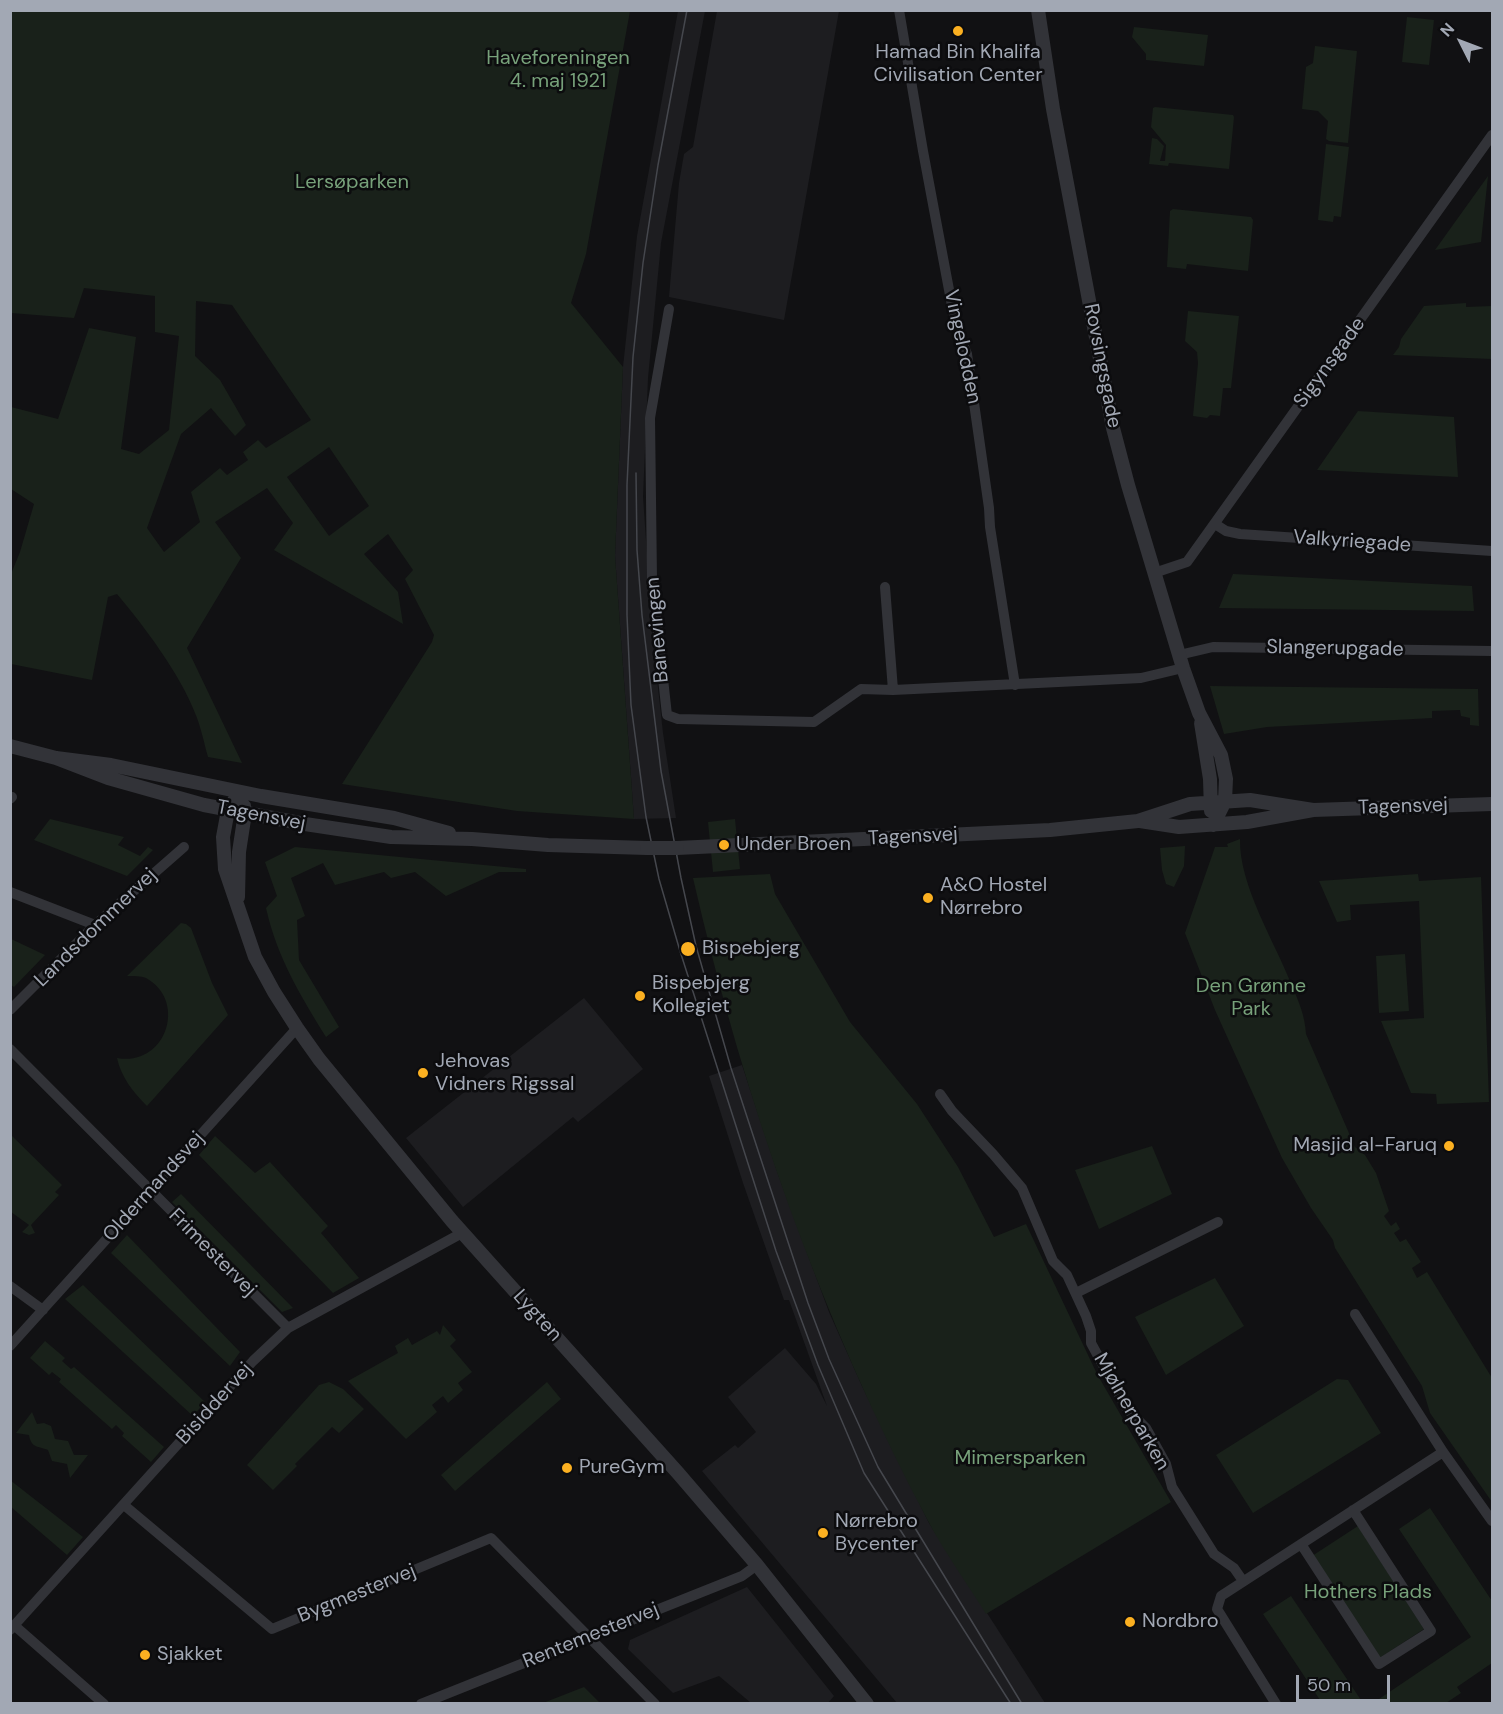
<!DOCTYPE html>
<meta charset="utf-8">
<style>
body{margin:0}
#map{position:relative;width:1503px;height:1714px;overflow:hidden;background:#111113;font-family:"DM Sans",sans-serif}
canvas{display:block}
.frame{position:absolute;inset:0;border:12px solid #a2a8b4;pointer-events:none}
.north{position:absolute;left:1431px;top:12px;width:60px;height:60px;-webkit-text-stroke:4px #0c0c0e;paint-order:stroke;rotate:312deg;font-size:16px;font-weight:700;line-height:24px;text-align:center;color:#a2a8b4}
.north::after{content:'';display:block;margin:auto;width:21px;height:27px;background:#a2a8b4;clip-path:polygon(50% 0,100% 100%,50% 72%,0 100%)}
.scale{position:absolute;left:1296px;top:1675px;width:94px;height:27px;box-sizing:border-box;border:3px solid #a2a8b4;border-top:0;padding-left:8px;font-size:18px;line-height:21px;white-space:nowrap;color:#a2a8b4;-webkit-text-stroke:4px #0c0c0e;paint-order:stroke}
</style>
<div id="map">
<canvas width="1503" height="1714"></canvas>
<div class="frame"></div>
<div class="north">N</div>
<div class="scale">50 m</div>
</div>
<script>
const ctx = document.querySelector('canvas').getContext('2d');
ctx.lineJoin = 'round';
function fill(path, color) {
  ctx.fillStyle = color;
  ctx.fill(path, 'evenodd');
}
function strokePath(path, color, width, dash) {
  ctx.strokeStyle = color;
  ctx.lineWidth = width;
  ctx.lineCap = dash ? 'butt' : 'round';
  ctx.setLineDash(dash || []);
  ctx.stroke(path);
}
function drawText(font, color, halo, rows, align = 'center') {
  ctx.font = font + ' "DM Sans",sans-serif';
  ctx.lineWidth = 5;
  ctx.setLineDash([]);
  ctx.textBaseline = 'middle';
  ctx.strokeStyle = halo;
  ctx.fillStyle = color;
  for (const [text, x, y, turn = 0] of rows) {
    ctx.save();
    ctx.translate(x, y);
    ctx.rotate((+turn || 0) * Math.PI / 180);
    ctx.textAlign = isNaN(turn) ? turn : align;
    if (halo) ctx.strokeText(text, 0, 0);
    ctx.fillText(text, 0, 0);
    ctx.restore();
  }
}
const built = new Path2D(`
 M 678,11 L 705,11 L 661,243 L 648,378 L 643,497 L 653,642 L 663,733 L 676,818 L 634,819 L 615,556 L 623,367 L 637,236 Z
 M 717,11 L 839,11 L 784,320 L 669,297 L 679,183 L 684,154 L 693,147 Z
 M 584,998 L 643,1069 L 578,1122 L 573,1117 L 463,1207 L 406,1138 Z
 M 742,1065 L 778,1174 L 829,1312 L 862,1386 L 929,1523 L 1045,1703 L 897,1703 L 702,1471 L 735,1445 L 738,1448 L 756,1432 L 728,1397 L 785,1348 L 816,1384 L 827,1406 L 789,1300 L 784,1300 L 743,1183 L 709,1076 Z
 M 747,1587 L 834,1696 L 828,1703 L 751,1703 L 719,1676 L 673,1693 L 628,1649 L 630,1640 Z`);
const green = new Path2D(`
 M 10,11 L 630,11 L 586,254 L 571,303 L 623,367 L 615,556 L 634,819 L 517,811 L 342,784 L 432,642 L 434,635 L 405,579 L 413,570 L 388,534 L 364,554 L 398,592 L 403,624 L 274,550 L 293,523 L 267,488 L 215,522 L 241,558 L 187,648 L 242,763 L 208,757 C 204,743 201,727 195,713 C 180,674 144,626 117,594 L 108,597 L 92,680 L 11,664 L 11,574 L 20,552 L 34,504 L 11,489 L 11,407 L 58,419 L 89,328 L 136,337 L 121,449 L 139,454 L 169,430 L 179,336 L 155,332 L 155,296 L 84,288 L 74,318 L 11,313 ZM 196,301 L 232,305 L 311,420 L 266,448 L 258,440 L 243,452 L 248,460 L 227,475 L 220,468 L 191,492 L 200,522 L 164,552 L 147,528 L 181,434 L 211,408 L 235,436 L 246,425 L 220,380 L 195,356 ZM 329,447 L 369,506 L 329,536 L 287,477 Z
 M 1407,17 L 1434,20 L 1429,65 L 1402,62 Z
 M 1134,27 L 1208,35 L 1204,66 L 1146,60 L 1146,54 L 1132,37 Z
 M 1315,46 L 1357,51 L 1348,143 L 1329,141 L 1326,139 L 1328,121 L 1318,111 L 1302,109 L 1306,67 L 1313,63 Z
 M 1155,107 L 1233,115 L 1234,117 L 1229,169 L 1169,163 L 1168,166 L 1149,164 L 1152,138 L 1157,139 L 1164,146 L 1160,161 L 1165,161 L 1166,145 L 1151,127 L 1153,108 Z
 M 1326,144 L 1349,147 L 1341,217 L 1334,216 L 1333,222 L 1318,220 Z
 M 1488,176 L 1481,242 L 1435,250 Z
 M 1173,209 L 1251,217 L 1253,220 L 1248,271 L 1187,264 L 1186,269 L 1167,267 L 1170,211 Z
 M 1466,303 L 1466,307 L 1492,306 L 1492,359 L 1393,355 L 1399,347 L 1401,339 L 1424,306 Z
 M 1188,311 L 1239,316 L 1231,388 L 1223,388 L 1220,416 L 1210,415 L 1207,418 L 1193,416 L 1198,363 L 1197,352 L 1185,341 Z
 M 1358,411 L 1454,417 L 1458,477 L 1317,470 Z
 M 1233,574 L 1472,586 L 1474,611 L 1219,608 Z
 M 1210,686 L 1478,689 L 1479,726 L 1470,725 L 1470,718 L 1461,716 L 1460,710 L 1432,711 L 1432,718 L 1267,727 L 1224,734 Z
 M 50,819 L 124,837 L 118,845 L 140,856 L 148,847 L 153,850 L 127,876 L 34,840 Z
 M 735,819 L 740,869 L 713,872 L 708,822 Z
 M 1240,839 C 1239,886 1275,942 1292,986 C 1299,1002 1305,1016 1306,1034 L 1355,1147 L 1365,1155 L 1376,1173 L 1389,1211 L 1384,1216 L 1391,1226 L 1396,1222 L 1400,1229 L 1394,1233 L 1400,1242 L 1406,1239 L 1421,1262 L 1412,1268 L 1417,1278 L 1427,1272 L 1492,1378 L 1492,1502 L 1430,1413 L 1422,1386 L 1335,1248 L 1333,1240 L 1311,1208 L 1282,1158 L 1215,1010 L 1185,933 L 1215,847 L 1228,847 L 1227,844 Z
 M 1185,846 L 1184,866 L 1174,887 L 1166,884 L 1162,870 L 1160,848 Z
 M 295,847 L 526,869 L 526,872 L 499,872 L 446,896 L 415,872 L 391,878 L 384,872 L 335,885 L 323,863 L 291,878 L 305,916 L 297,920 L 299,960 L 339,1027 L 326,1037 C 300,995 277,957 266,908 L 277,896 L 265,862 Z
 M 770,874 L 775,894 L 850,1022 L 917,1104 L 958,1167 L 994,1237 L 1026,1224 L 1097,1374 L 1171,1502 L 986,1614 C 967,1583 945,1553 928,1521 C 821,1319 744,1101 693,878 Z
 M 1418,874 L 1419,881 L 1481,877 L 1489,1102 L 1437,1104 L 1436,1094 L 1411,1093 L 1381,1021 L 1424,1018 L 1419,901 L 1350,905 L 1351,920 L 1337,922 L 1319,881 Z
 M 181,923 L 186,924 L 191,928 L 212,983 L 228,1015 L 147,1106 C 133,1092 121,1077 117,1058 C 166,1067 188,1001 146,978 C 141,976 133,976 127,976 Z
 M 11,939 L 45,955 L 14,987 L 11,985 Z
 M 1405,954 L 1409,1011 L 1379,1013 L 1376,956 Z
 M 10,1134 L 62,1185 L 55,1192 L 59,1195 L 31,1225 L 35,1233 L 29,1235 L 22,1232 L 29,1225 L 11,1212 Z
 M 215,1136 L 255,1173 L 270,1162 L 328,1226 L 321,1233 L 359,1278 L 333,1293 L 199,1155 Z
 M 1152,1146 L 1172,1194 L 1099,1229 L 1075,1170 Z
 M 181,1194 L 293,1308 L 282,1312 L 172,1202 Z
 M 127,1235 L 240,1352 L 230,1366 L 111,1253 Z
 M 1215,1278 L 1244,1326 L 1166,1375 L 1135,1317 Z
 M 83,1285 L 205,1402 L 193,1416 L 65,1299 Z
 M 443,1325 L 456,1340 L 450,1346 L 472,1372 L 458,1383 L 463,1390 L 448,1403 L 443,1396 L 432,1405 L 437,1412 L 406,1439 L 348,1381 L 398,1353 L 395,1346 L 408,1338 L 412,1345 L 437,1331 L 440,1335 Z
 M 45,1341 L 65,1358 L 62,1361 L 71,1369 L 74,1367 L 164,1447 L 151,1462 L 122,1436 L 124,1433 L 116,1425 L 112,1429 L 59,1382 L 61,1379 L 52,1372 L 49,1375 L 30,1358 Z
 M 1337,1379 L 1348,1380 L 1381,1433 L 1253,1513 L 1216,1455 Z
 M 329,1382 L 343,1389 L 364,1409 L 339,1433 L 332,1427 L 295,1464 L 297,1466 L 273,1490 L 247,1465 L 319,1385 Z
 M 547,1382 L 561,1399 L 455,1491 L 441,1475 Z
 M 32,1412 L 37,1424 L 44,1423 L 51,1426 L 55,1439 L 68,1441 L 74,1455 L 88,1455 L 70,1478 L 67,1464 L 52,1461 L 48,1450 C 38,1446 31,1448 29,1435 L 16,1433 Z
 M 10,1480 L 83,1537 L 67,1555 L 11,1507 Z
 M 1430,1508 L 1492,1601 L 1492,1663 L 1457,1687 L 1461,1693 L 1446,1703 L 1373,1703 L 1471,1637 L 1399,1529 Z
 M 1358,1526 L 1424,1629 L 1378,1659 L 1312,1556 Z
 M 1291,1596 L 1363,1703 L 1322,1703 L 1263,1614 Z
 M 584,1687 L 600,1703 L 543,1703 Z`);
const minor = new Path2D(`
 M 899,10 L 923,151 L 953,311 L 960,337 L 967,354 L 989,508 L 990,527 L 1015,685
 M 669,309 L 650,418 L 652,579 L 667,715 L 678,719 L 814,722 L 861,689 L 893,690 L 1141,678 L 1183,668
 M 1215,524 L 1226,531 L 1240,534 L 1492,551
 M 1154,573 L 1187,562 L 1492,135
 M 885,587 L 893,690
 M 1179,655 L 1213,647 L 1492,651
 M 10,799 L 12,797
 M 10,892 L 95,925
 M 10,1010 L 95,925 L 184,847
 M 10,1049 L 288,1328
 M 940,1094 L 952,1111 L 993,1154 L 1022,1188 L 1053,1261 L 1067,1275 L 1086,1316 L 1091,1331 L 1091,1343 L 1127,1409 L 1146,1428 L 1166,1464 L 1172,1487 L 1214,1554 L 1234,1568 L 1243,1581
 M 10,1286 L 43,1310
 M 1076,1293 L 1218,1222
 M 1355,1314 L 1443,1452 L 1492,1521
 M 10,1346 L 297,1028
 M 124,1505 L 272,1629 L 491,1538 L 655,1704
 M 1301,1544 L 1379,1664 L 1431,1631 L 1353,1510
 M 15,1626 L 104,1704
 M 10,1630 L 253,1361 L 288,1328 L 462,1233
 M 421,1704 L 742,1576 L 757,1565
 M 1276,1704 L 1217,1609 L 1221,1596 L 1443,1452`);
const tertiary = new Path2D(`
 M 1038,10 L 1053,109 L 1113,428 L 1128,485 L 1183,668 L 1199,713 L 1221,755 L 1226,779 L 1225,801 L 1213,825
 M 1201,723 L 1210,779 L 1211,811
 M 10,746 L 56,758 L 111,765 L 261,796 L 394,818 L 449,833
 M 56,758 L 108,778 L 204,805 L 305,824 L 391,837 L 472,839 L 548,845 L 647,848
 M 240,792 L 228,810 L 223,837 L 225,869 L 255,957 L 274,992 L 297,1028 L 319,1059 L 452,1221 L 678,1473 L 757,1565 L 867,1704
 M 1140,821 L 1179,827 L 1247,822 L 1313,810 L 1492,804
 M 677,848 L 1050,830 L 1138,821 L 1190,804 L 1250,800 L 1313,810
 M 238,897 L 239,852 L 245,813 L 244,806`);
const tram = new Path2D(`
 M 687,10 L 658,165 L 643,263 L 633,357 L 627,485 L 627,615 L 631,705 L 646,817 L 659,879 L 680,951 L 776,1251 L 818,1365 L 864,1473 L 1011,1704
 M 636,473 L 637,550 L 642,615 L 661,771 L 681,878 L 696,946 L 731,1068 L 808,1303 L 829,1359 L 878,1467 L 1022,1704`);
const tertiaryBridge = new Path2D(`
 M 647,848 L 677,848`);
const markers = [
 [958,31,6,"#fbb021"],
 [724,845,6,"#fbb021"],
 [928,898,6,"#fbb021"],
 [688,949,8,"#fbb021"],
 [640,996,6,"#fbb021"],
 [423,1073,6,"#fbb021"],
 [1449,1146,6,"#fbb021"],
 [567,1468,6,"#fbb021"],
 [823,1533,6,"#fbb021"],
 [1130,1622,6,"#fbb021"],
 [145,1655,6,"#fbb021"]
];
const poiNames = [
 ["Hamad Bin Khalifa",958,53,"center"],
 ["Civilisation Center",958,76,"center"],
 ["Under Broen",736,845],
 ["A&O Hostel",940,886],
 ["Nørrebro",940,909],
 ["Bispebjerg",702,949],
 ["Bispebjerg",652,984],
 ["Kollegiet",652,1007],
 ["Jehovas",435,1062],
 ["Vidners Rigssal",435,1085],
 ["Masjid al-Faruq",1437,1146,"right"],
 ["PureGym",579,1468],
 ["Nørrebro",835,1522],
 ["Bycenter",835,1545],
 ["Nordbro",1142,1622],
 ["Sjakket",157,1655]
];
const parkNames = [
 ["Haveforeningen",558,59],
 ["4. maj 1921",558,82],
 ["Lersøparken",352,183],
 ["Den Grønne",1251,987],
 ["Park",1251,1010],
 ["Mimersparken",1020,1459],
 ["Hothers Plads",1368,1593]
];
const streetNames = [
 ["Vingelodden",962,347,78],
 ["Sigynsgade",1330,363,-54],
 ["Rovsingsgade",1102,366,79],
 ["Valkyriegade",1352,542,4],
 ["Banevingen",658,630,-95],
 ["Slangerupgade",1335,649,1],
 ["Tagensvej",1403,807,-2],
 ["Tagensvej",261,816,11],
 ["Tagensvej",913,837,-3],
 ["Landsdommervej",96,928,-44],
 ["Oldermandsvej",154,1187,-48],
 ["Frimestervej",212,1253,45],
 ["Lygten",537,1316,48],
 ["Bisiddervej",215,1404,-48],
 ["Mjølnerparken",1131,1412,60],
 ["Bygmestervej",357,1594,-22],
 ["Rentemestervej",591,1636,-22]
];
fill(built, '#1d1d20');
fill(green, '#19211a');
strokePath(minor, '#323338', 10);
strokePath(tertiary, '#323338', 14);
strokePath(tram, '#45474d', 1.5);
strokePath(tertiaryBridge, '#323338', 14);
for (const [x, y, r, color] of markers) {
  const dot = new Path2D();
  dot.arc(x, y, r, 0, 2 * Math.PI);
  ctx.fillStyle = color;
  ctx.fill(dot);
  strokePath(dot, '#0c0c0e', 2);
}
drawText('20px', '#a2a8b4', '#0c0c0e', poiNames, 'left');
drawText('20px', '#77a17a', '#0c0c0e', parkNames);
drawText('20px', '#a2a8b4', '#0c0c0e', streetNames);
</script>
